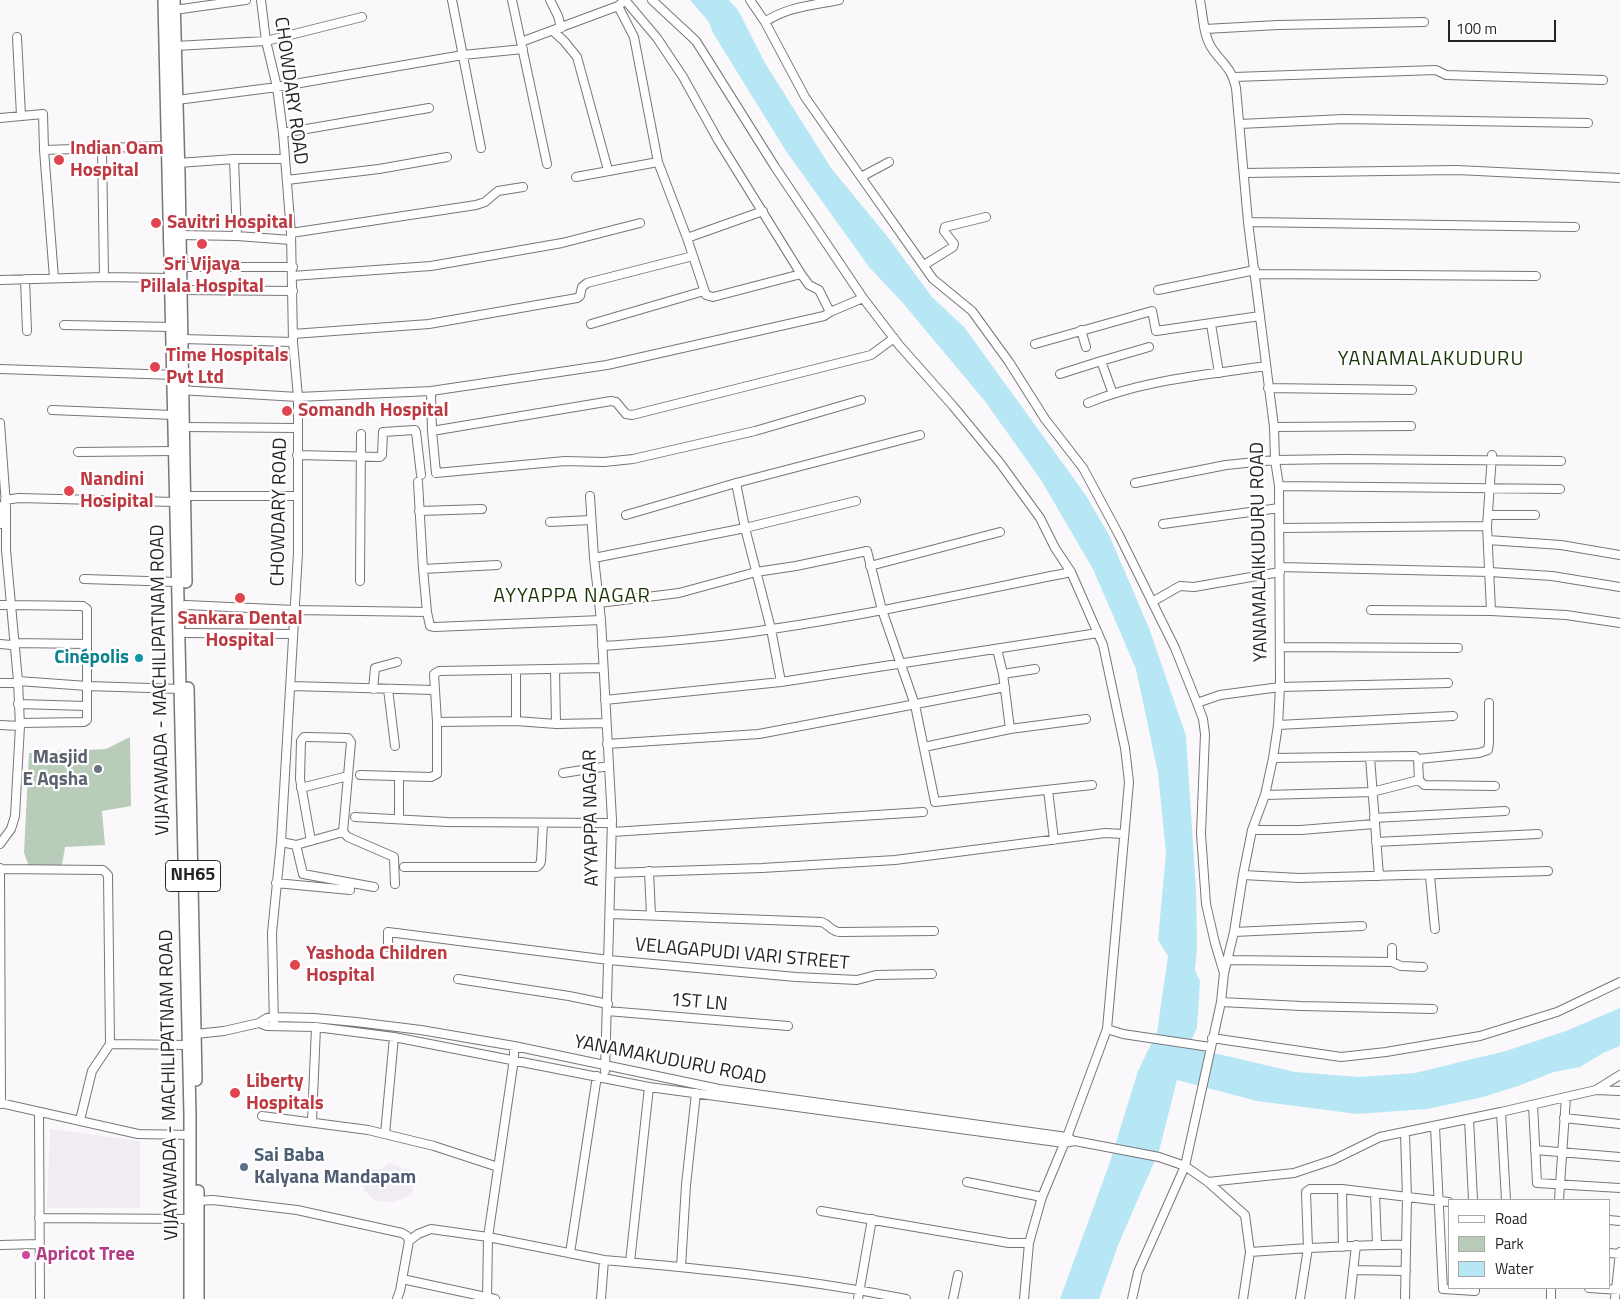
<!DOCTYPE html>
<meta charset="utf-8">
<style>
body{margin:0}
#map{position:relative;width:1620px;height:1299px;overflow:hidden;background:#faf8fb;font-family:"Titillium Web",sans-serif}
canvas{display:block}
.legend{position:absolute;left:1448px;top:1199px;width:162px;height:90px;box-sizing:border-box;background:#fff;border:1px solid #a8a8a8;margin:0;padding:6px 9px;list-style:none;font-size:15px;color:#252526}
.legend li{display:flex;align-items:center;gap:10px;height:25px}
.legend b{width:25px;border:1px solid #a8a8a8}
.scale{position:absolute;left:1448px;top:20px;width:108px;height:22px;box-sizing:border-box;border:2px solid #252526;border-top:0;padding-left:6px;font-size:15px;line-height:18px;white-space:nowrap;color:#252526;-webkit-text-stroke:4px #fff;paint-order:stroke}
</style>
<div id="map">
<canvas width="1620" height="1299"></canvas>
<ul class="legend">
<li><b style="height:6px;background:#fff"></b>Road</li>
<li><b style="height:14px;background:#b8ccb9"></b>Park</li>
<li><b style="height:14px;background:#b7e6f4"></b>Water</li>
</ul>
<div class="scale">100 m</div>
</div>
<script>
const ctx = document.querySelector('canvas').getContext('2d');
ctx.lineJoin = 'round';
function fill(path, color) {
  ctx.fillStyle = color;
  ctx.fill(path, 'evenodd');
}
function strokePath(path, color, width, dash) {
  ctx.strokeStyle = color;
  ctx.lineWidth = width;
  ctx.lineCap = dash ? 'butt' : 'round';
  ctx.setLineDash(dash || []);
  ctx.stroke(path);
}
function drawText(font, color, halo, rows, align = 'center') {
  ctx.font = font + ' "Titillium Web",sans-serif';
  ctx.lineWidth = 4.5;
  ctx.setLineDash([]);
  ctx.textBaseline = 'middle';
  ctx.strokeStyle = halo;
  ctx.fillStyle = color;
  for (const [text, x, y, turn = 0] of rows) {
    ctx.save();
    ctx.translate(x, y);
    ctx.rotate((+turn || 0) * Math.PI / 180);
    ctx.textAlign = isNaN(turn) ? turn : align;
    if (halo) ctx.strokeText(text, 0, 0);
    ctx.fillText(text, 0, 0);
    ctx.restore();
  }
}
const built = new Path2D(`
 M 50,1129 L 140,1141 L 140,1208 L 47,1208 Z
 M 389,1163 L 409,1170 L 413,1178 L 413,1191 L 405,1198 L 391,1202 L 374,1200 L 364,1190 L 363,1177 L 367,1170 L 382,1169 Z`);
const green = new Path2D(`
 M 130,737 L 131,806 L 102,811 L 105,845 L 65,847 L 62,865 L 29,866 L 24,853 L 29,753 L 106,749 Z`);
const water = new Path2D(`
 M 690,0 L 729,0 L 738,10 L 765,63 L 831,168 L 887,236 L 932,297 L 964,327 L 1085,494 L 1110,537 L 1149,628 L 1186,736 L 1196,891 L 1197,948 L 1195,970 L 1200,981 L 1197,1028 L 1188,1047 L 1295,1072 L 1359,1077 L 1415,1073 L 1506,1051 L 1566,1031 L 1620,1008 L 1620,1046 L 1603,1053 L 1580,1067 L 1554,1072 L 1518,1086 L 1483,1097 L 1427,1109 L 1357,1114 L 1257,1101 L 1177,1080 L 1159,1151 L 1118,1245 L 1099,1299 L 1060,1299 L 1110,1162 L 1138,1071 L 1157,1032 L 1168,956 L 1158,940 L 1166,853 L 1158,773 L 1136,669 L 1093,569 L 1041,480 L 984,400 L 902,302 L 869,267 L 786,151 L 713,33 L 709,22 Z`);
const minor = new Path2D(`
 M 261,0 L 266,41 L 277,87 L 283,133 L 291,233 L 293,342 L 298,397 L 298,553 L 281,842 L 272,933 L 274,1026
 M 452,0 L 481,148
 M 512,0 L 547,164
 M 550,0 L 558,16 L 561,28
 M 625,0 L 618,6 L 634,37 L 658,162 L 687,238 L 706,295 L 713,297 L 801,274
 M 652,0 L 696,41 L 775,167 L 863,298 L 899,345 L 953,406 L 1000,463 L 1040,518 L 1055,548 L 1071,572 L 1103,645 L 1125,748 L 1129,782 L 1107,1029 L 1067,1137 L 1042,1197 L 1029,1243
 M 750,0 L 765,22 L 805,97 L 861,177 L 933,279 L 972,311 L 1009,362 L 1045,419 L 1083,468 L 1119,535 L 1175,648 L 1197,703 L 1203,719 L 1205,734 L 1201,834 L 1206,904 L 1215,943 L 1224,973
 M 1200,0 C 1203,15 1203,34 1211,47 C 1222,64 1231,66 1236,88 L 1248,222 L 1274,427 L 1275,460 L 1279,486 L 1280,687 L 1278,725 L 1273,758 L 1265,795 L 1252,830 L 1243,875 L 1234,932 L 1224,973 L 1221,1002 L 1185,1166 L 1208,1182 L 1245,1215 L 1250,1252 L 1243,1299
 M 174,10 L 246,0
 M 765,22 C 786,7 814,5 839,0
 M 1205,29 L 1278,25 L 1424,22
 M 553,31 L 564,41 L 577,57 L 608,170
 M 17,37 L 21,116
 M 521,42 L 618,6
 M 175,46 L 266,41 L 362,17
 M 1234,77 L 1436,70 L 1446,75 L 1603,80
 M 177,100 L 277,87 L 463,55 L 523,49
 M 0,118 L 43,114 L 44,150 L 54,278
 M 1240,124 L 1344,119 L 1588,123
 M 283,133 L 429,108
 M 102,148 L 104,277
 M 44,150 L 167,146
 M 234,159 L 237,236
 M 178,163 L 234,159 L 284,159
 M 1244,173 L 1457,170 L 1620,178
 M 576,177 L 658,162
 M 861,177 L 889,162
 M 287,180 L 379,169 L 447,157
 M 1248,222 L 1575,227
 M 291,233 L 476,205 L 485,202 L 498,191 L 523,187
 M 180,235 L 237,236 L 291,240
 M 687,238 L 763,211
 M 924,265 L 953,247 L 954,244 L 944,231 L 945,227 L 986,217
 M 181,267 L 293,267
 M 1255,274 L 1536,276
 M 292,276 L 431,266 L 562,243 L 640,223
 M 25,279 L 27,331
 M 0,280 L 104,277 L 170,278
 M 181,290 L 293,291
 M 1158,290 L 1255,270
 M 830,312 L 863,298
 M 591,324 L 704,291
 M 1211,324 L 1219,373
 M 64,325 L 172,327
 M 1081,330 L 1086,347
 M 293,334 L 429,324 L 577,298 L 580,296 L 582,287 L 587,283 L 693,256
 M 182,339 L 293,342
 M 1035,344 L 1152,311 L 1156,331 L 1260,316
 M 0,369 L 175,375
 M 1060,374 L 1101,361
 M 1268,388 L 1412,390
 M 179,390 L 298,397 L 431,391 L 607,365 L 824,316 L 830,312 L 819,290 L 809,285 L 801,274 L 718,140 L 683,77 L 657,38 L 625,0
 M 431,391 L 432,431 L 436,473 L 565,461 L 604,462 L 633,459 L 755,431 L 861,400
 M 1113,394 L 1101,361 L 1149,347
 M 1088,403 C 1143,380 1206,375 1266,366
 M 52,410 L 173,415
 M 0,423 L 6,505 L 6,550 L 18,681 L 20,726 L 15,816 L 11,829 L 0,844
 M 184,427 L 298,428
 M 1274,427 L 1411,426
 M 432,431 L 611,401 L 616,402 L 626,414 L 632,415 L 871,355 L 894,338
 M 78,452 L 174,451
 M 297,455 L 380,457 L 382,455 L 383,432 L 415,430 L 416,432 L 421,475
 M 418,482 L 423,569 L 427,612 L 430,626 L 435,627 L 601,620
 M 736,483 L 745,528 L 771,629 L 781,682
 M 1135,483 L 1226,465 L 1275,460 L 1344,459 L 1561,461
 M 1279,486 L 1560,489
 M 185,496 L 297,496
 M 590,496 L 594,558 L 601,620 L 612,820 L 605,1071
 M 5,500 L 19,498 L 175,502
 M 0,506 L 1,524
 M 419,511 L 482,509
 M 626,515 L 736,483 L 920,435
 M 1488,515 L 1535,515
 M 550,522 L 591,520
 M 1163,524 L 1279,508
 M 1279,528 L 1487,526
 M 1488,540 L 1561,545 L 1620,555
 M 594,558 L 745,528 L 856,501
 M 870,566 L 1000,532
 M 1280,567 L 1490,572 L 1552,576 L 1620,587
 M 423,569 L 497,565
 M 84,579 L 178,582
 M 360,581 L 361,434
 M 1152,602 L 1180,586 L 1194,587 L 1280,572
 M 599,603 L 679,593 L 756,572 L 796,566 L 867,551 L 882,610 L 915,705 L 935,802 L 1092,785
 M 0,605 L 8,605
 M 11,605 L 83,606 L 87,609 L 87,720 L 84,722 L 20,723
 M 186,605 L 295,610 L 427,612
 M 1371,610 L 1491,611 L 1566,615 L 1620,623
 M 1491,611 L 1487,526 L 1492,455
 M 186,633 L 293,634
 M 14,643 L 87,644
 M 0,644 L 11,645
 M 602,646 C 659,642 716,638 772,629 C 873,614 972,592 1071,572
 M 1280,647 L 1458,648
 M 997,649 L 1003,674
 M 555,669 L 556,724
 M 18,681 L 87,686 L 181,689
 M 0,683 L 14,683
 M 291,686 L 434,690
 M 373,689 L 375,668 L 397,662
 M 388,689 L 395,746
 M 605,700 L 781,682 L 1098,633
 M 1197,703 L 1220,695 L 1280,687 L 1448,683
 M 18,704 L 86,706
 M 516,721 L 516,670
 M 437,722 L 516,721 L 556,724 L 606,723
 M 0,725 L 20,726
 M 1278,725 L 1453,716
 M 1010,729 L 1003,674 L 1035,669
 M 607,744 L 759,734 L 1005,687
 M 924,747 L 1010,729 L 1086,719
 M 1370,757 L 1379,876
 M 1273,758 L 1415,756 L 1418,759 L 1419,780 L 1424,785 L 1495,786
 M 1418,759 L 1479,753 L 1488,750 L 1489,743 L 1489,703
 M 563,773 L 609,766
 M 360,775 L 431,777 L 437,774 L 437,722 L 434,674 L 439,671 L 603,668
 M 301,788 L 348,776
 M 1048,790 L 1054,840
 M 1265,795 L 1372,792 L 1419,780
 M 355,817 L 447,822 L 612,823
 M 1374,818 L 1505,811
 M 399,819 L 399,777
 M 1252,830 L 1301,830 L 1374,824
 M 612,832 L 923,812
 M 311,841 L 300,779 L 301,741 L 304,737 L 308,737 L 348,738 L 351,742 L 343,832 L 348,837 L 394,857 L 395,884
 M 281,842 L 296,845 L 343,832
 M 1376,842 L 1538,834
 M 296,845 L 303,874 L 374,887
 M 404,867 L 537,867 L 540,864 L 541,861 L 543,823
 M 0,868 L 1,1104
 M 1,869 L 103,870 L 108,875 L 110,1044 L 92,1071 L 80,1120
 M 649,871 L 651,915
 M 611,873 L 762,868 L 895,860 L 1105,833 L 1124,834
 M 1243,875 L 1299,878 L 1548,871
 M 1430,876 L 1435,929
 M 276,883 L 350,890
 M 610,914 L 821,922 C 829,924 831,932 840,932 L 934,931
 M 1234,932 L 1362,926
 M 388,947 L 388,932 L 609,960 L 796,977 L 857,980 L 876,975 L 932,974
 M 1228,960 L 1392,962 L 1401,966 L 1423,967
 M 1392,962 L 1392,948
 M 458,979 L 569,996 L 608,1004
 M 1221,1002 L 1301,1006 L 1433,1009
 M 607,1011 L 788,1026
 M 259,1023 L 267,1026 L 316,1027 L 394,1037 L 649,1087 L 1064,1143 L 1075,1141 L 1159,1157 L 1185,1166 L 1138,1272 L 1132,1299
 M 1107,1029 L 1123,1034 L 1210,1047
 M 196,1034 L 224,1031 L 259,1023 L 267,1018 L 274,1017 L 314,1018 L 356,1022 L 421,1030 L 514,1046 L 719,1089 L 1067,1137 L 1071,1139
 M 1212,1038 L 1341,1057 L 1386,1052 L 1480,1036 L 1557,1012 L 1620,982
 M 110,1044 L 188,1045
 M 1596,1090 L 1620,1091
 M 0,1103 L 138,1134 L 190,1135
 M 1533,1105 L 1537,1183 L 1620,1188
 M 39,1112 L 40,1299
 M 1501,1112 L 1506,1200
 M 262,1116 L 368,1130 L 434,1146 L 498,1167
 M 1564,1118 L 1620,1124
 M 1469,1119 L 1473,1200
 M 312,1121 L 316,1027
 M 1435,1127 L 1443,1289 L 1475,1291 L 1475,1288
 M 385,1134 L 394,1037
 M 1535,1150 L 1620,1157
 M 967,1182 L 1042,1197
 M 1208,1182 L 1294,1173 L 1333,1160 L 1380,1137 L 1501,1112 L 1596,1090 L 1620,1075
 M 1342,1189 L 1343,1247
 M 1375,1194 L 1377,1244
 M 1559,1200 L 1566,1097
 M 198,1201 L 213,1200 L 297,1210 L 402,1233 L 407,1236 L 409,1241 L 400,1291 L 397,1299
 M 821,1211 L 1009,1243 L 1029,1243 L 1024,1299
 M 39,1218 L 190,1219
 M 1609,1220 L 1620,1221
 M 409,1241 L 418,1234 L 431,1229 L 488,1237 L 604,1260
 M 0,1245 L 39,1244
 M 1250,1252 L 1308,1248 L 1306,1192 L 1310,1189 L 1342,1189 L 1449,1202
 M 570,1253 L 597,1076
 M 1609,1253 L 1620,1254
 M 630,1262 L 649,1087
 M 681,1267 L 686,1185 L 696,1093
 M 1353,1270 L 1406,1271
 M 402,1279 L 495,1299
 M 1589,1288 L 1620,1290
 M 487,1299 L 488,1237 L 514,1059 L 514,1046
 M 601,1299 L 604,1260 C 705,1269 807,1279 906,1299
 M 858,1299 L 872,1219
 M 953,1299 L 958,1275
 M 1300,1299 L 1308,1248 C 1341,1247 1373,1244 1406,1245
 M 1350,1299 L 1356,1245
 M 1405,1299 L 1407,1198 L 1405,1133
 M 1551,1299 L 1551,1288
 M 1615,1299 L 1620,1252`);
const highway = new Path2D(`
 M 164,0 L 190,1114 L 190,1299
 M 174,0 L 179,175 L 186,582
 M 188,688 L 196,1080
 M 198,1191 L 198,1299`);
const markers = [
 [59,160,6,"#e0444e"],
 [156,223,6,"#e0444e"],
 [202,244,6,"#e0444e"],
 [155,367,6,"#e0444e"],
 [287,411,6,"#e0444e"],
 [69,491,6,"#e0444e"],
 [240,598,6,"#e0444e"],
 [139,658,5,"#0f9aa8"],
 [98,769,5,"#6b7280"],
 [295,965,6,"#e0444e"],
 [235,1093,6,"#e0444e"],
 [244,1167,5,"#5c6f8a"],
 [26,1255,5,"#d1479c"]
];
const shields = [
 [193,876,55]
];
const shieldNames = [
 ["NH65",193,876]
];
const streetNames = [
 ["CHOWDARY ROAD",290,91,82],
 ["CHOWDARY ROAD",280,512,-89],
 ["YANAMALAIKUDURU ROAD",1260,552,-91],
 ["VIJAYAWADA - MACHILIPATNAM ROAD",161,680,-91],
 ["AYYAPPA NAGAR",592,818,-91],
 ["VELAGAPUDI VARI STREET",742,955,5],
 ["1ST LN",699,1003,5],
 ["YANAMAKUDURU ROAD",670,1061,11],
 ["VIJAYAWADA - MACHILIPATNAM ROAD",170,1085,-91]
];
const healthNames = [
 ["Indian Oam",70,149],
 ["Hospital",70,171],
 ["Savitri Hospital",167,223],
 ["Sri Vijaya",202,265,"center"],
 ["Pillala Hospital",202,287,"center"],
 ["Time Hospitals",166,356],
 ["Pvt Ltd",166,378],
 ["Somandh Hospital",298,411],
 ["Nandini",80,480],
 ["Hosipital",80,502],
 ["Sankara Dental",240,619,"center"],
 ["Hospital",240,641,"center"],
 ["Yashoda Children",306,954],
 ["Hospital",306,976],
 ["Liberty",246,1082],
 ["Hospitals",246,1104]
];
const cultureNames = [
 ["Cinépolis",129,658]
];
const worshipNames = [
 ["Masjid",88,758],
 ["E Aqsha",88,780]
];
const serviceNames = [
 ["Sai Baba",254,1156],
 ["Kalyana Mandapam",254,1178]
];
const hotelNames = [
 ["Apricot Tree",36,1255]
];
const neighbourhoodNames = [
 ["YANAMALAKUDURU",1431,360],
 ["AYYAPPA NAGAR",572,597]
];
fill(built, '#f1ebf4');
fill(green, '#b8ccb9');
fill(water, '#b7e6f4');
strokePath(minor, '#777678', 10);
strokePath(highway, '#777678', 14);
strokePath(minor, '#fff', 8);
strokePath(highway, '#fff', 11);
for (const [x, y, r, color] of markers) {
  const dot = new Path2D();
  dot.arc(x, y, r, 0, 2 * Math.PI);
  ctx.fillStyle = color;
  ctx.fill(dot);
  strokePath(dot, '#fff', 2);
}
for (const [x, y, w] of shields) {
  const box = new Path2D();
  box.roundRect(x - w / 2, y - 15.5, w, 31, 4);
  ctx.fillStyle = '#fff';
  ctx.fill(box);
  strokePath(box, '#252526', 1);
}
drawText('bold 18px', '#252526', null, shieldNames);
drawText('19px', '#252526', '#fff', streetNames);
drawText('bold 19px', '#be3a42', '#fff', healthNames, 'left');
drawText('bold 19px', '#0d838f', '#fff', cultureNames, 'right');
drawText('bold 19px', '#5b616d', '#fff', worshipNames, 'right');
drawText('bold 19px', '#4e5e75', '#fff', serviceNames, 'left');
drawText('bold 19px', '#b23c85', '#fff', hotelNames, 'left');
ctx.letterSpacing = '1px';
drawText('20px', '#1a3504', '#fff', neighbourhoodNames);
ctx.letterSpacing = '0px';
</script>
